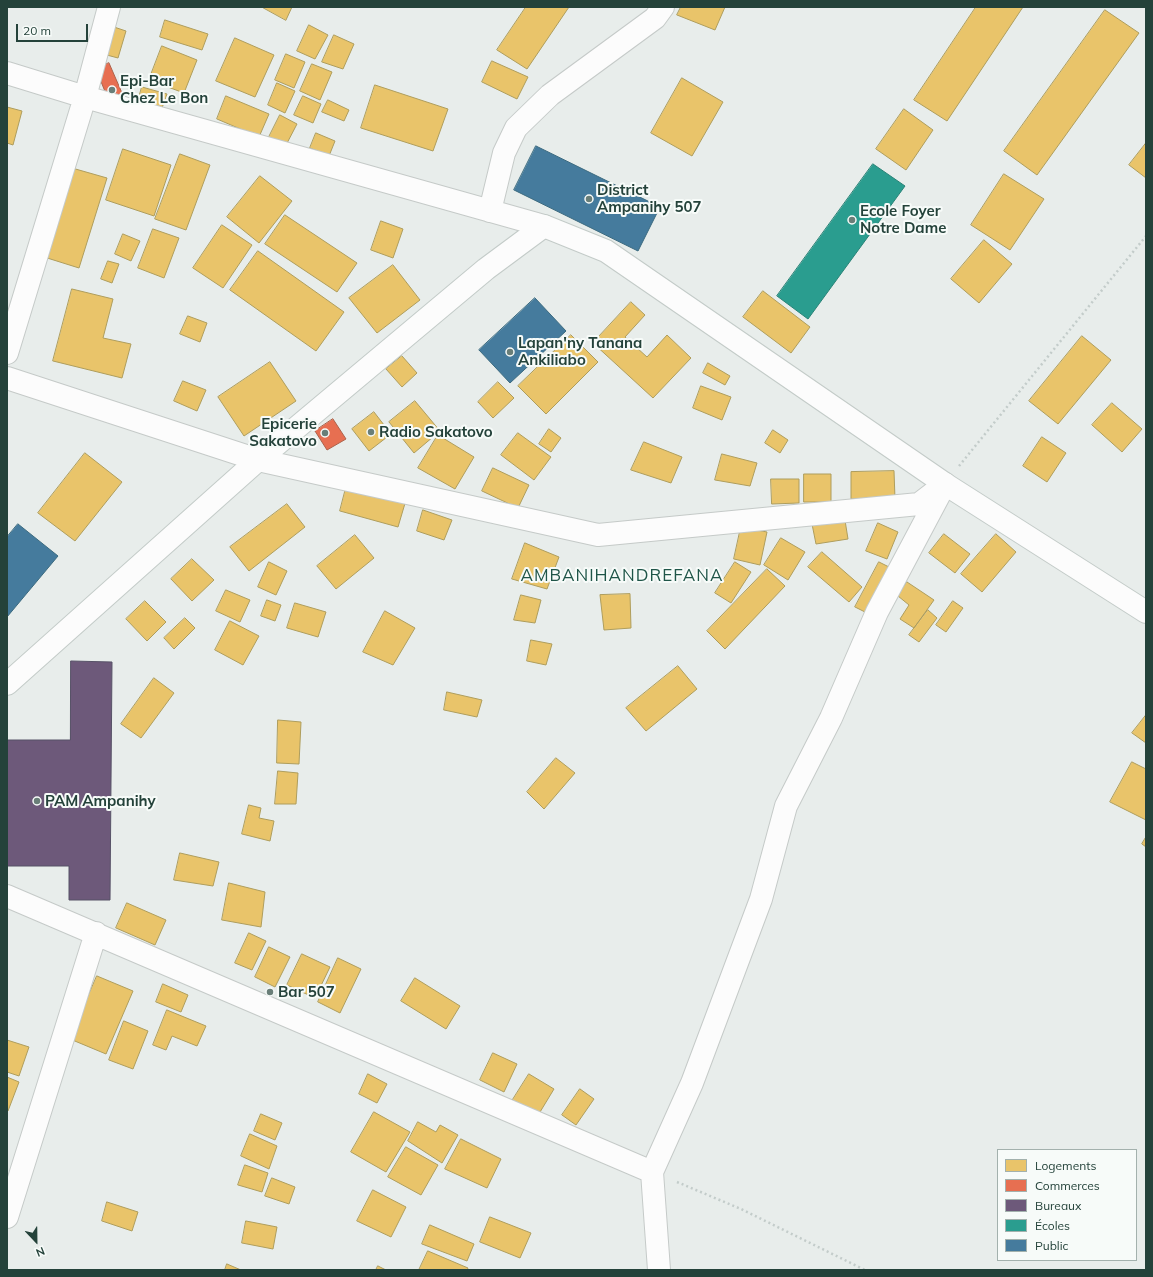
<!DOCTYPE html>
<meta charset="utf-8">
<style>
body{margin:0}
#map{position:relative;width:1153px;height:1277px;overflow:hidden;background:#e8edeb;font-family:Mulish,sans-serif}
canvas{display:block}
.frame{position:absolute;inset:0;border:8px solid #24423a;pointer-events:none}
.legend{position:absolute;left:997px;top:1149px;width:140px;height:112px;box-sizing:border-box;background:#f7fbf9;border:1px solid #a3b1ad;margin:0;padding:5px 7px;list-style:none;font-size:12px;color:#24423a}
.legend li{display:flex;align-items:center;gap:8px;height:20px}
.legend b{width:20px;border:1px solid #a3b1ad}
.north{position:absolute;left:16px;top:1221px;width:40px;height:40px;-webkit-text-stroke:3px #f7fbf9;paint-order:stroke;rotate:158deg;font-size:11px;font-weight:700;line-height:16px;text-align:center;color:#24423a}
.north::after{content:'';display:block;margin:auto;width:14px;height:18px;background:#24423a;clip-path:polygon(50% 0,100% 100%,50% 72%,0 100%)}
.scale{position:absolute;left:16px;top:24px;width:72px;height:18px;box-sizing:border-box;border:2px solid #24423a;border-top:0;padding-left:5px;font-size:12px;line-height:14px;white-space:nowrap;color:#24423a;-webkit-text-stroke:3px #f7fbf9;paint-order:stroke}
</style>
<div id="map">
<canvas width="1153" height="1277"></canvas>
<div class="frame"></div>
<ul class="legend">
<li><b style="height:11px;background:#e9c46a"></b>Logements</li>
<li><b style="height:11px;background:#e76f51"></b>Commerces</li>
<li><b style="height:11px;background:#6d597a"></b>Bureaux</li>
<li><b style="height:11px;background:#2a9d8f"></b>Écoles</li>
<li><b style="height:11px;background:#457b9d"></b>Public</li>
</ul>
<div class="north">N</div>
<div class="scale">20 m</div>
</div>
<script>
const ctx = document.querySelector('canvas').getContext('2d');
ctx.lineJoin = 'round';
function fill(path, color) {
  ctx.fillStyle = color;
  ctx.fill(path, 'evenodd');
}
function strokePath(path, color, width, dash) {
  ctx.strokeStyle = color;
  ctx.lineWidth = width;
  ctx.lineCap = dash ? 'butt' : 'round';
  ctx.setLineDash(dash || []);
  ctx.stroke(path);
}
function drawText(font, color, halo, rows, align = 'center') {
  ctx.font = font + ' Mulish,sans-serif';
  ctx.lineWidth = 4;
  ctx.setLineDash([]);
  ctx.textBaseline = 'middle';
  ctx.strokeStyle = halo;
  ctx.fillStyle = color;
  for (const [text, x, y, turn = 0] of rows) {
    ctx.save();
    ctx.translate(x, y);
    ctx.rotate((+turn || 0) * Math.PI / 180);
    ctx.textAlign = isNaN(turn) ? turn : align;
    if (halo) ctx.strokeText(text, 0, 0);
    ctx.fillText(text, 0, 0);
    ctx.restore();
  }
}
const homes = new Path2D(`
 M 262,7 L 292,7 L 286,20 Z
 M 526,7 L 569,7 L 527,69 L 497,50 Z
 M 681,7 L 725,7 L 715,30 L 677,15 Z
 M 976,7 L 1023,7 L 947,121 L 914,100 Z
 M 1105,10 L 1139,33 L 1037,175 L 1004,151 Z
 M 165,20 L 208,34 L 202,50 L 160,37 Z
 M 309,25 L 328,35 L 315,59 L 297,51 Z
 M 111,26 L 126,31 L 118,58 L 103,54 Z
 M 334,35 L 354,44 L 343,69 L 322,62 Z
 M 235,38 L 274,55 L 255,97 L 216,81 Z
 M 162,46 L 197,60 L 184,93 L 149,80 Z
 M 286,54 L 305,62 L 294,88 L 275,80 Z
 M 492,61 L 528,77 L 517,99 L 482,82 Z
 M 312,64 L 332,72 L 320,100 L 300,91 Z
 M 682,78 L 723,102 L 692,156 L 651,133 Z
 M 277,83 L 295,91 L 285,113 L 268,105 Z
 M 375,85 L 448,109 L 433,151 L 361,128 Z
 M 142,87 L 167,94 L 162,108 L 138,101 Z
 M 226,96 L 269,114 L 259,137 L 217,119 Z
 M 303,96 L 321,104 L 313,123 L 294,115 Z
 M 328,100 L 349,110 L 344,121 L 322,112 Z
 M 7,107 L 22,111 L 13,145 L 7,143 Z
 M 904,109 L 933,130 L 906,170 L 876,149 Z
 M 280,115 L 297,124 L 285,147 L 268,139 Z
 M 316,133 L 335,141 L 329,156 L 310,148 Z
 M 1146,143 L 1146,178 L 1129,165 Z
 M 123,149 L 171,165 L 154,216 L 106,200 Z
 M 180,154 L 210,165 L 186,230 L 155,219 Z
 M 72,168 L 107,178 L 79,268 L 44,257 Z
 M 1004,174 L 1044,199 L 1010,250 L 971,225 Z
 M 260,176 L 292,201 L 259,243 L 227,217 Z
 M 285,215 L 357,263 L 337,292 L 265,244 Z
 M 381,221 L 403,229 L 393,258 L 371,250 Z
 M 222,225 L 252,245 L 223,288 L 193,268 Z
 M 153,229 L 179,238 L 164,278 L 138,268 Z
 M 123,234 L 140,241 L 131,261 L 115,254 Z
 M 984,240 L 1012,264 L 979,303 L 951,279 Z
 M 258,251 L 344,312 L 316,351 L 230,290 Z
 M 108,261 L 119,264 L 112,283 L 101,279 Z
 M 393,265 L 420,300 L 377,333 L 349,298 Z
 M 72,289 L 113,299 L 103,338 L 131,344 L 122,378 L 53,361 Z
 M 763,291 L 810,327 L 791,353 L 743,317 Z
 M 631,302 L 645,315 L 625,337 L 647,357 L 667,335 L 691,358 L 653,398 L 593,343 Z
 M 188,316 L 207,323 L 200,342 L 180,334 Z
 M 571,335 L 598,362 L 546,414 L 518,386 Z
 M 1082,336 L 1111,360 L 1058,424 L 1029,401 Z
 M 402,356 L 417,373 L 402,387 L 386,369 Z
 M 270,362 L 296,401 L 244,436 L 218,397 Z
 M 708,363 L 730,376 L 725,385 L 703,373 Z
 M 183,381 L 206,390 L 197,411 L 174,401 Z
 M 498,382 L 514,398 L 493,418 L 478,402 Z
 M 701,386 L 731,397 L 722,420 L 693,408 Z
 M 415,401 L 440,431 L 414,453 L 389,422 Z
 M 1112,403 L 1142,429 L 1122,452 L 1092,425 Z
 M 374,412 L 391,434 L 369,451 L 352,429 Z
 M 549,429 L 561,438 L 551,452 L 539,444 Z
 M 773,430 L 788,440 L 780,453 L 765,443 Z
 M 518,433 L 551,457 L 534,480 L 501,455 Z
 M 438,435 L 474,457 L 455,489 L 418,468 Z
 M 1042,437 L 1066,453 L 1047,482 L 1023,466 Z
 M 644,442 L 682,457 L 671,483 L 631,470 Z
 M 85,453 L 122,482 L 75,541 L 38,513 Z
 M 722,454 L 757,463 L 750,486 L 715,480 Z
 M 493,468 L 529,485 L 518,508 L 482,491 Z
 M 894,471 L 895,499 L 851,499 L 851,472 Z
 M 804,474 L 831,474 L 831,502 L 804,502 Z
 M 771,479 L 799,479 L 799,503 L 772,504 Z
 M 347,484 L 406,500 L 398,527 L 340,511 Z
 M 287,504 L 305,527 L 249,571 L 230,547 Z
 M 423,510 L 452,520 L 444,540 L 417,531 Z
 M 844,514 L 848,539 L 816,544 L 811,519 Z
 M 878,523 L 898,532 L 887,559 L 866,551 Z
 M 741,527 L 767,532 L 760,565 L 734,559 Z
 M 944,534 L 970,554 L 955,573 L 929,553 Z
 M 996,534 L 1016,552 L 982,592 L 961,574 Z
 M 355,535 L 374,558 L 336,589 L 317,566 Z
 M 781,538 L 805,552 L 788,580 L 764,565 Z
 M 525,543 L 559,557 L 547,589 L 512,579 Z
 M 822,552 L 862,587 L 849,602 L 808,567 Z
 M 192,559 L 214,580 L 192,601 L 171,579 Z
 M 269,562 L 287,571 L 276,595 L 258,587 Z
 M 735,562 L 751,572 L 731,603 L 715,593 Z
 M 879,562 L 893,569 L 869,614 L 855,607 Z
 M 767,569 L 785,586 L 725,649 L 707,631 Z
 M 907,582 L 934,600 L 914,628 L 900,619 L 909,605 L 898,596 Z
 M 226,590 L 250,600 L 240,622 L 216,611 Z
 M 630,594 L 631,628 L 604,630 L 600,595 Z
 M 521,595 L 541,600 L 535,623 L 514,620 Z
 M 267,600 L 281,605 L 275,621 L 261,616 Z
 M 145,601 L 166,622 L 147,641 L 126,619 Z
 M 953,601 L 963,608 L 946,632 L 936,625 Z
 M 295,603 L 326,612 L 318,637 L 287,628 Z
 M 928,610 L 937,618 L 919,642 L 909,635 Z
 M 385,611 L 415,628 L 393,665 L 363,652 Z
 M 185,618 L 195,628 L 174,649 L 164,638 Z
 M 230,621 L 259,636 L 243,665 L 215,650 Z
 M 531,640 L 552,644 L 546,665 L 527,661 Z
 M 678,666 L 697,689 L 646,731 L 626,708 Z
 M 154,678 L 174,693 L 141,738 L 121,724 Z
 M 447,692 L 482,700 L 477,717 L 444,710 Z
 M 1146,715 L 1146,743 L 1132,733 Z
 M 278,720 L 301,722 L 299,764 L 277,763 Z
 M 556,758 L 575,773 L 544,809 L 527,792 Z
 M 1132,762 L 1146,769 L 1146,820 L 1110,802 Z
 M 278,771 L 298,773 L 296,804 L 275,804 Z
 M 249,805 L 261,808 L 259,818 L 274,821 L 270,841 L 242,834 Z
 M 1146,837 L 1146,847 L 1142,844 Z
 M 180,853 L 219,862 L 213,886 L 174,880 Z
 M 229,883 L 265,892 L 261,927 L 222,920 Z
 M 127,903 L 166,920 L 155,945 L 116,928 Z
 M 249,933 L 266,941 L 252,970 L 235,963 Z
 M 269,947 L 290,957 L 275,987 L 255,977 Z
 M 302,954 L 330,967 L 315,998 L 287,985 Z
 M 338,958 L 361,969 L 340,1013 L 318,1002 Z
 M 97,976 L 133,991 L 106,1054 L 70,1039 Z
 M 415,978 L 460,1006 L 446,1029 L 401,1001 Z
 M 163,984 L 188,995 L 181,1012 L 156,1002 Z
 M 167,1010 L 206,1026 L 197,1046 L 172,1036 L 166,1050 L 153,1045 Z
 M 124,1021 L 148,1031 L 133,1069 L 109,1060 Z
 M 7,1040 L 29,1047 L 19,1076 L 7,1072 Z
 M 493,1053 L 517,1064 L 504,1092 L 480,1080 Z
 M 368,1074 L 387,1084 L 377,1103 L 359,1094 Z
 M 529,1074 L 554,1089 L 537,1117 L 512,1101 Z
 M 7,1077 L 19,1082 L 8,1111 L 7,1110 Z
 M 580,1089 L 594,1099 L 576,1125 L 562,1115 Z
 M 374,1112 L 410,1132 L 386,1172 L 351,1152 Z
 M 261,1114 L 282,1123 L 275,1140 L 254,1131 Z
 M 418,1122 L 436,1132 L 440,1125 L 458,1135 L 442,1163 L 408,1141 Z
 M 250,1134 L 277,1146 L 269,1169 L 241,1156 Z
 M 461,1139 L 501,1159 L 487,1188 L 445,1169 Z
 M 406,1147 L 438,1165 L 421,1195 L 388,1177 Z
 M 245,1165 L 268,1173 L 262,1192 L 238,1185 Z
 M 272,1178 L 295,1187 L 289,1204 L 265,1196 Z
 M 373,1190 L 406,1207 L 391,1237 L 357,1221 Z
 M 107,1202 L 138,1212 L 132,1231 L 102,1221 Z
 M 490,1217 L 531,1233 L 520,1258 L 480,1242 Z
 M 246,1221 L 277,1227 L 273,1249 L 242,1243 Z
 M 430,1225 L 474,1244 L 467,1261 L 422,1244 Z
 M 428,1251 L 468,1268 L 467,1270 L 419,1270 Z
 M 227,1264 L 241,1270 L 225,1270 Z
 M 378,1266 L 386,1270 L 376,1270 Z`);
const shops = new Path2D(`
 M 109,63 L 122,93 L 108,99 L 96,69 Z
 M 333,419 L 346,439 L 327,450 L 315,431 Z`);
const offices = new Path2D(`
 M 71,661 L 112,662 L 110,900 L 69,900 L 69,866 L 7,866 L 7,740 L 70,740 Z`);
const schools = new Path2D(`
 M 873,164 L 905,186 L 808,319 L 777,296 Z`);
const public = new Path2D(`
 M 536,146 L 660,207 L 638,251 L 514,190 Z
 M 535,298 L 566,331 L 510,383 L 479,350 Z
 M 18,524 L 58,556 L 7,617 L 7,537 Z`);
const path = new Path2D(`
 M 959,466 L 1146,236
 M 677,1182 L 741,1209 L 865,1270`);
const street = new Path2D(`
 M 7,73 L 85,97 L 544,226
 M 490,211 L 504,153 L 516,128 L 550,95 L 655,18 L 663,7
 M 7,353 L 85,97 L 109,7
 M 7,378 L 258,460 L 598,535 L 919,504 L 945,484 L 877,612 L 831,718 L 786,806 L 761,899 L 692,1083 L 652,1172 L 659,1270
 M 7,896 L 652,1172
 M 7,1217 L 96,933`);
const secondary = new Path2D(`
 M 7,684 L 258,460 L 486,269 L 544,226 L 606,251 L 945,484 L 1146,612`);
const markers = [
 [112,90,4,"#697e78"],
 [589,199,4,"#697e78"],
 [852,220,4,"#697e78"],
 [510,352,4,"#697e78"],
 [371,432,4,"#697e78"],
 [325,433,4,"#697e78"],
 [37,801,4,"#697e78"],
 [270,992,4,"#697e78"]
];
const poiNames = [
 ["Epi-Bar",120,81],
 ["Chez Le Bon",120,98],
 ["District",597,190],
 ["Ampanihy 507",597,207],
 ["Ecole Foyer",860,211],
 ["Notre Dame",860,228],
 ["Lapan'ny Tanana",518,343],
 ["Ankiliabo",518,360],
 ["Epicerie",317,424,"right"],
 ["Sakatovo",317,441,"right"],
 ["Radio Sakatovo",379,432],
 ["PAM Ampanihy",45,801],
 ["Bar 507",278,992]
];
const quarterNames = [
 ["AMBANIHANDREFANA",622,576]
];
fill(homes, '#e9c46a');
strokePath(homes, '#ae9d5c', 1);
fill(shops, '#e76f51');
strokePath(shops, '#ac624a', 1);
fill(offices, '#6d597a');
strokePath(offices, '#575267', 1);
fill(schools, '#2a9d8f');
strokePath(schools, '#288276', 1);
fill(public, '#457b9d');
strokePath(public, '#3b6a7f', 1);
strokePath(street, '#c5cac8', 24);
strokePath(secondary, '#c3cbc8', 24);
strokePath(path, '#c3ccca', 2.5, [2, 3]);
strokePath(street, '#fcfcfc', 22);
strokePath(secondary, '#fcfcfc', 22);
for (const [x, y, r, color] of markers) {
  const dot = new Path2D();
  dot.arc(x, y, r, 0, 2 * Math.PI);
  ctx.fillStyle = color;
  ctx.fill(dot);
  strokePath(dot, '#f7fbf9', 1.5);
}
drawText('bold 15px', '#24423a', '#f7fbf9', poiNames, 'left');
ctx.letterSpacing = '1px';
drawText('17px', '#1f5548', '#f7fbf9', quarterNames);
ctx.letterSpacing = '0px';
</script>
